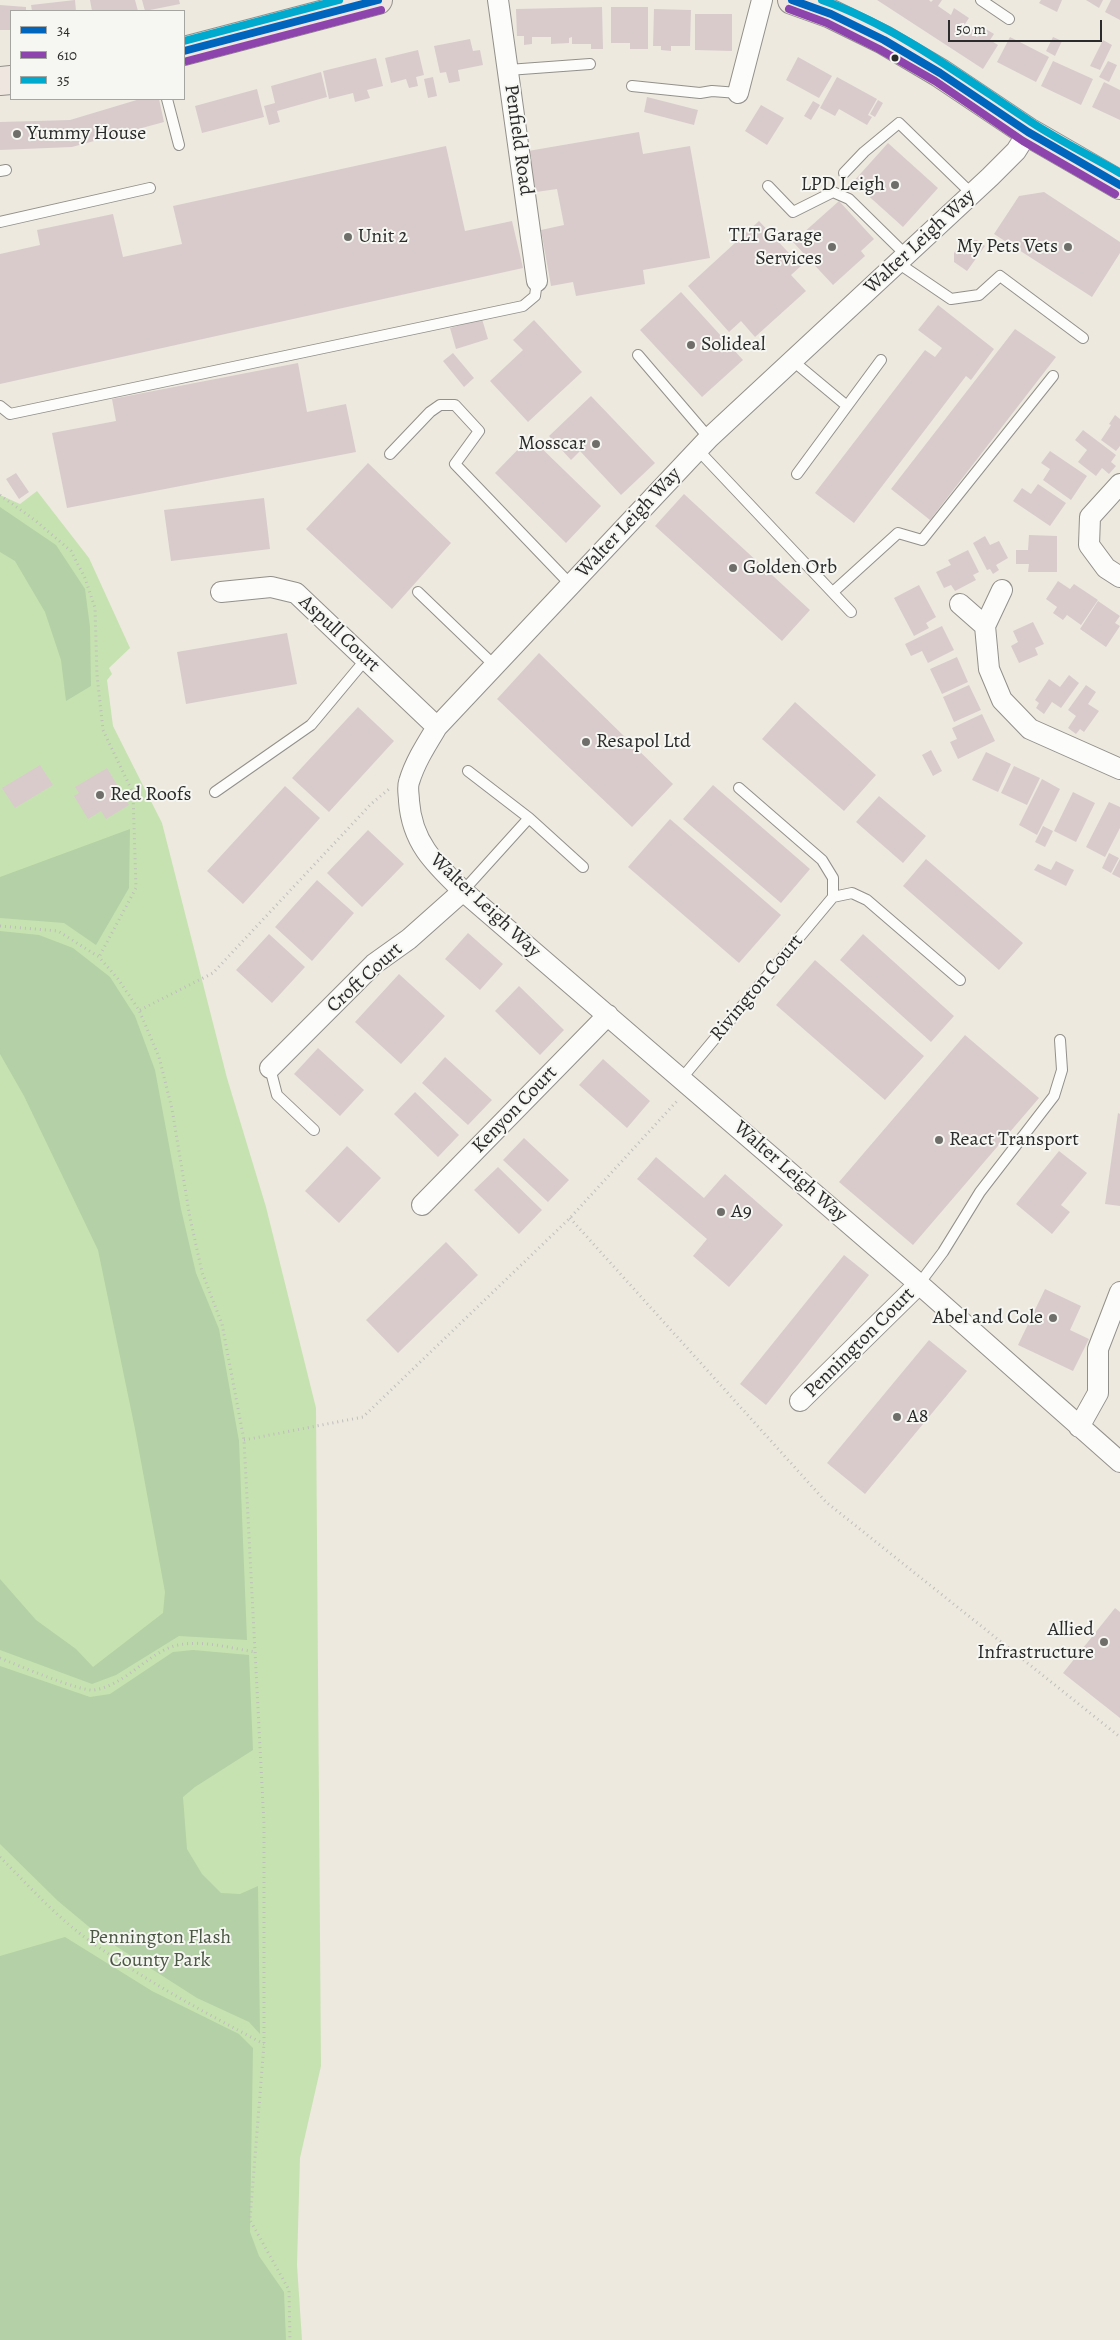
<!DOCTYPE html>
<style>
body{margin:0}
#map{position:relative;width:1120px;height:2340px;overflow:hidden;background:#ede9df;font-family:Alegreya,serif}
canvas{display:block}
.legend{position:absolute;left:10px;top:10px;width:175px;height:90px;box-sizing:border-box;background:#f6f6f2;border:1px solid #a5a5a2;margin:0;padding:6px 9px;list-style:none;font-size:15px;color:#2b2b2b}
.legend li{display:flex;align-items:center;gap:10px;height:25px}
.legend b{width:25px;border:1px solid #a5a5a2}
.scale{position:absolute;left:948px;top:20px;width:154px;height:22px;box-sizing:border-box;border:2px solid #2b2b2b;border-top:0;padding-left:6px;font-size:15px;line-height:18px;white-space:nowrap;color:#2b2b2b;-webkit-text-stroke:4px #f6f6f2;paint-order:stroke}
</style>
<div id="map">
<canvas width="1120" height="2340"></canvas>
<ul class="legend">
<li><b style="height:6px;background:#0065bd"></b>34</li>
<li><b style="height:6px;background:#8e44ad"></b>610</li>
<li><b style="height:6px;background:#00a9ce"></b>35</li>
</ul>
<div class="scale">50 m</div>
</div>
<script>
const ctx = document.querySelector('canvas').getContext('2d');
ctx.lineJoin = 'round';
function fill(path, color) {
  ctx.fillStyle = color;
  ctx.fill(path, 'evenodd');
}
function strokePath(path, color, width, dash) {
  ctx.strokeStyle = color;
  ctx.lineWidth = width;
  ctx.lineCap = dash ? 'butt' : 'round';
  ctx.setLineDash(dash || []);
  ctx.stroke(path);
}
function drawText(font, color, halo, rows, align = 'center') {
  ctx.font = font + ' Alegreya,serif';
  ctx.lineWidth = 4;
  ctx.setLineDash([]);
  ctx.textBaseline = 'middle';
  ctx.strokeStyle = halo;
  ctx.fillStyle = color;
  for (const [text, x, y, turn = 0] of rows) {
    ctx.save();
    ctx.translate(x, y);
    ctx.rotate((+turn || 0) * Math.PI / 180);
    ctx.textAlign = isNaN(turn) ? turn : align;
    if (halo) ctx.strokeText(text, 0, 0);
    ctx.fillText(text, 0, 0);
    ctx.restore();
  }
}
const green = new Path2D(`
 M 37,491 L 89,558 L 130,648 L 109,668 L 112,674 L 107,680 L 113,726 L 162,823 L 227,1078 L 266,1207 L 316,1408 L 321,2066 L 300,2158 L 297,2265 L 302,2340 L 0,2340 L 0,495 L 20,504 Z`);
const forest = new Path2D(`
 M 0,507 L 56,545 L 85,589 L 90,627 L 91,686 L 66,701 L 61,660 L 45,612 L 15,561 L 0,552 Z
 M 130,829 L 129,888 L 96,945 L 64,923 L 0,918 L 0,877 Z
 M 0,931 L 39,935 L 73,948 L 110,977 L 135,1016 L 155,1070 L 181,1209 L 196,1273 L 219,1329 L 239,1441 L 247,1640 L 179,1636 L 116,1675 L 92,1684 L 0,1650 L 0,1579 L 36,1620 L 76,1649 L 93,1667 L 163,1613 L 165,1592 L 135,1429 L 98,1250 L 24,1096 L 0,1054 Z
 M 193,1650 L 249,1655 L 253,1750 L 195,1787 L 183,1797 L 187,1849 L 202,1874 L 221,1893 L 240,1894 L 258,1886 L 260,2034 L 249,2022 L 197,1998 L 100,1936 L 58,1901 L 0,1844 L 0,1666 L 90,1697 L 110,1694 L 173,1652 Z
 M 65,1937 L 152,1991 L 239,2034 L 253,2048 L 250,2232 L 259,2256 L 284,2292 L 286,2340 L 0,2340 L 0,1956 Z`);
const building = new Path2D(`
 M 75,0 L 76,11 L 32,11 L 31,5 Z
 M 90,0 L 135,0 L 138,11 L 92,11 Z
 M 142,0 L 179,0 L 180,4 L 145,11 Z
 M 877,0 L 929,0 L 931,2 L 933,0 L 942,0 L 938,6 L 951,15 L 954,8 L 969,18 L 965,24 L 977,32 L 981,26 L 994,34 L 990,40 L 998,45 L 983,69 Z
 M 1041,0 L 1062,0 L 1057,12 L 1039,3 Z
 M 1086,0 L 1103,0 L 1099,8 Z
 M 1111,0 L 1120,0 L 1120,20 L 1105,12 Z
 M 0,5 L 26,7 L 26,11 L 11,11 L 11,30 L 0,30 Z
 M 602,7 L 603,49 L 591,49 L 591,44 L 572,44 L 572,37 L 569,38 L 569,43 L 551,44 L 551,37 L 532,37 L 532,44 L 524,45 L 524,36 L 517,36 L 516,9 Z
 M 611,7 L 648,7 L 648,49 L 630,49 L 630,43 L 611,43 Z
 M 654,9 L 691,10 L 690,46 L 671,46 L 671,51 L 661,50 L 661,46 L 653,46 Z
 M 695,14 L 732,14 L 732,51 L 695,50 Z
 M 1010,37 L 1049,57 L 1036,82 L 997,62 Z
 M 1053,37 L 1062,41 L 1055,56 L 1046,51 Z
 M 470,39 L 473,51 L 480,50 L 483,65 L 458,70 L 460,81 L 449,83 L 446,72 L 440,73 L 434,46 Z
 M 1103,40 L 1112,45 L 1100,70 L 1090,66 Z
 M 418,50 L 424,75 L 416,77 L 418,86 L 409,88 L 406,79 L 391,83 L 385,58 Z
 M 798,57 L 832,76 L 819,98 L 786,80 Z
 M 376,58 L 383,86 L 367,90 L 370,98 L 355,102 L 353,93 L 329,99 L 323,71 Z
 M 1053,61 L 1093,79 L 1081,105 L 1041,86 Z
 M 1108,61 L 1117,65 L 1109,82 L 1099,77 Z
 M 321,72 L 327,97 L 277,111 L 280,122 L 269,125 L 264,106 L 275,103 L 271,86 Z
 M 433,77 L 437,96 L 428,98 L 424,79 Z
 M 837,77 L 877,99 L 868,115 L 872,117 L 867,125 L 839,109 L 835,116 L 820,108 Z
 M 1104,82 L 1120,90 L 1120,120 L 1092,107 Z
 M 257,89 L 264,117 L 202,133 L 195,106 Z
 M 647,97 L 698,110 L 694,125 L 644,112 Z
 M 140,99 L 159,99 L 164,122 L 72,147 L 0,150 L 0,122 L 70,120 Z
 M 878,100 L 883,103 L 875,117 L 870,114 Z
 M 813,101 L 820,105 L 811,120 L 804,116 Z
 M 761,105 L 784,118 L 767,145 L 745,131 Z
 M 639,132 L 643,154 L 690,146 L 710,258 L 643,270 L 645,284 L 576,296 L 573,282 L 551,286 L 541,230 L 564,225 L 557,189 L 536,192 L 528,151 Z
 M 888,143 L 938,188 L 903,227 L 853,182 Z
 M 446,146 L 465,231 L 512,221 L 523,268 L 0,384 L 0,254 L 40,245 L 37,230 L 113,214 L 123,257 L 182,244 L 173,206 Z
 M 1044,192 L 1120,242 L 1120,253 L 1092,297 L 994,234 L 1019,196 Z
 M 839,201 L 874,239 L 861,251 L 865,256 L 833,285 L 793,242 Z
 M 759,221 L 801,266 L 791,275 L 806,291 L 755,337 L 741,321 L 729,332 L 688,286 Z
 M 962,240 L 977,240 L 985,246 L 967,271 L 954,262 L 954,253 Z
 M 681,292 L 743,360 L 702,397 L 640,330 Z
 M 938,305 L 994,349 L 971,380 L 966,376 L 854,523 L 815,493 L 925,350 L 935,357 L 942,348 L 918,330 Z
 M 482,319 L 488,339 L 456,349 L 450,328 Z
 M 534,320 L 582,372 L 528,422 L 490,381 L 523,350 L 513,340 Z
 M 1015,329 L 1056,357 L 930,520 L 891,489 Z
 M 453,353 L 474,378 L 464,387 L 443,361 Z
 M 298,363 L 307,412 L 346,404 L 356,452 L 67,508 L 52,433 L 116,421 L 112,399 Z
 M 591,396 L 655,463 L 621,495 L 580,451 L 571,460 L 549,436 Z
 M 1115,415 L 1120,419 L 1120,446 L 1116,451 L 1101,440 L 1111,425 L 1109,424 Z
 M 1083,430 L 1116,455 L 1111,462 L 1116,466 L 1109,474 L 1102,468 L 1096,476 L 1078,462 L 1087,450 L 1075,440 Z
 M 530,437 L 601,506 L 566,543 L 495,473 Z
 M 1050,451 L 1087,476 L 1071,500 L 1043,480 L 1050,469 L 1041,463 Z
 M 368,463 L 451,543 L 392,609 L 306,529 Z
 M 16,473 L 29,492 L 19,499 L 6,479 Z
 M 1038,484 L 1066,503 L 1050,526 L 1013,501 L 1022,488 L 1031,494 Z
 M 684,494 L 810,610 L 782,641 L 655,526 Z
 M 264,498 L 270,549 L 171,561 L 164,510 Z
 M 1029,535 L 1057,536 L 1057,572 L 1028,572 L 1029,564 L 1016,564 L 1016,550 L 1028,550 Z
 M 985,536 L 990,545 L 999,541 L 1008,558 L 996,565 L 999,570 L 993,574 L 990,569 L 987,570 L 973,543 Z
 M 968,550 L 979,572 L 973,575 L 976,580 L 955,591 L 951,585 L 944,588 L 936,572 L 951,565 L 948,560 Z
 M 1058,581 L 1070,589 L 1074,584 L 1098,600 L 1081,625 L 1067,615 L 1063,620 L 1053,613 L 1057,607 L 1046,599 Z
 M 919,585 L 936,617 L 926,623 L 929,628 L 914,636 L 894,598 Z
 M 1098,601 L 1120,616 L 1115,623 L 1120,626 L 1106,647 L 1080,629 Z
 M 1033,622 L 1044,644 L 1035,648 L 1038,655 L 1019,663 L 1011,646 L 1018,642 L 1013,631 Z
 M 942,626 L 954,650 L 928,663 L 922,651 L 911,656 L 905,644 Z
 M 287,633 L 297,684 L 186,704 L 177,652 Z
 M 539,653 L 673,784 L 632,827 L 497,699 Z
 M 957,657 L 968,682 L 942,694 L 930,669 Z
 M 1069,675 L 1079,683 L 1061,708 L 1052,702 L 1044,714 L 1036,708 L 1039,703 L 1035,700 L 1049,679 L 1060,687 Z
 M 969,685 L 981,710 L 954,722 L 943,697 Z
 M 1086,685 L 1096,692 L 1088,704 L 1099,711 L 1084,732 L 1080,729 L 1076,734 L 1068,728 L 1076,716 L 1068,710 Z
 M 795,702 L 876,775 L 844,811 L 762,739 Z
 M 358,707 L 394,741 L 329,812 L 292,778 Z
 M 982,714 L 995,741 L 958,759 L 950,742 L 957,739 L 952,728 Z
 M 931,750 L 942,771 L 933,776 L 922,755 Z
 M 986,752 L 1011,764 L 998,792 L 972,780 Z
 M 40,765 L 53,785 L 15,808 L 2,788 Z
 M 1014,766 L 1040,778 L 1027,805 L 1001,793 Z
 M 107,768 L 129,805 L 106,819 L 101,811 L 88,819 L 74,796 L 79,793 L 75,787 Z
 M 1042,779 L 1060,789 L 1037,835 L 1019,825 Z
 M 713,785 L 810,869 L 781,903 L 683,819 Z
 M 285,786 L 320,818 L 243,904 L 207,871 Z
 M 1073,792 L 1095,803 L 1076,842 L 1054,831 Z
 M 879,796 L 926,836 L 903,863 L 856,822 Z
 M 1109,802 L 1120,807 L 1120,828 L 1105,857 L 1086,847 Z
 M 670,819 L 781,915 L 739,963 L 628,867 Z
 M 1043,826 L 1053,831 L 1045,847 L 1035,842 Z
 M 368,830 L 404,864 L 362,907 L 327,873 Z
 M 1109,853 L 1119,858 L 1111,873 L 1102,868 Z
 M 926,859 L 1023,943 L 999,970 L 903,886 Z
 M 1120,859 L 1120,878 L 1112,874 Z
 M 1056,861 L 1074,870 L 1066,886 L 1034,870 L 1038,864 L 1051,870 Z
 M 317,880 L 354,913 L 312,961 L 275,927 Z
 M 468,933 L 503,964 L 480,990 L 445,959 Z
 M 269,934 L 305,967 L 272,1003 L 236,970 Z
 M 863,934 L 954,1016 L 931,1042 L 840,960 Z
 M 815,960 L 924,1056 L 885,1100 L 776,1005 Z
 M 399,974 L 445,1016 L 401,1064 L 355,1022 Z
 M 519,986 L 564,1030 L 540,1055 L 495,1011 Z
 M 965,1035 L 1039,1098 L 913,1245 L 839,1182 Z
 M 318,1048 L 364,1090 L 340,1116 L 294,1074 Z
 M 445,1057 L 492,1100 L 468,1125 L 422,1083 Z
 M 603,1059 L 650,1101 L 627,1128 L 579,1085 Z
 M 415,1092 L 459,1135 L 438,1157 L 394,1114 Z
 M 1118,1113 L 1120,1114 L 1120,1206 L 1105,1204 Z
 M 524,1138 L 569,1180 L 548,1202 L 503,1160 Z
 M 347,1146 L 381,1178 L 339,1223 L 305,1191 Z
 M 1059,1151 L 1087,1173 L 1061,1205 L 1070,1212 L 1052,1234 L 1016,1204 Z
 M 656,1157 L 704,1198 L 725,1174 L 783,1225 L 729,1287 L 693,1256 L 707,1239 L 637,1179 Z
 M 498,1167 L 542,1210 L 519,1234 L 474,1190 Z
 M 446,1242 L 478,1275 L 398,1353 L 366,1320 Z
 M 844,1255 L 869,1275 L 766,1405 L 740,1384 Z
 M 1045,1289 L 1081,1306 L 1070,1330 L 1089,1339 L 1073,1371 L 1018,1345 Z
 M 929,1340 L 967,1371 L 865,1494 L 827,1463 Z
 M 1115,1608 L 1120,1612 L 1120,1718 L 1063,1673 Z`);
const path = new Path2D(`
 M 0,495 L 36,521 L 71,551 L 85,578 L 95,608 L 97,675 L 103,730 L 133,793 L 136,888 L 99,957
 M 0,926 L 58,931 L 99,957 L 118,979 L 139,1010 L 159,1057 L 172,1109 L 190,1218 L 202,1272 L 222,1324 L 244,1440 L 264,1824 L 264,2044 L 250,2220 L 289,2290 L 290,2340
 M 140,1010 L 213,973 L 371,804 L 389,789
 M 570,1218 L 826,1502 L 1120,1737
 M 244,1440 L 363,1417 L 570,1218 L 677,1101
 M 0,1658 C 17,1665 81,1692 94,1690 C 123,1686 146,1656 171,1647 C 197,1638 229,1648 255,1652
 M 0,1857 C 27,1884 53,1913 83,1936 C 140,1978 202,2011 264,2044`);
const service = new Path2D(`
 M 981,0 L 1009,19
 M 508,70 L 590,64
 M 632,86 L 700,93 L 712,91 L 738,93
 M 167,99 L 179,145
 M 0,171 L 6,170
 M 844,173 L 864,152 L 899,123 L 972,194
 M 768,186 L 793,212 L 833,192 L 849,199 L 906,255
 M 0,222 L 150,188
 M 898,263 L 951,299 L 979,295 L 1000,276 L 1083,338
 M 638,355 L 709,438
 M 793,361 L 847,406
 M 0,406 L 10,414 L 523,306 L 535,296 L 537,281
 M 698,450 L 851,612
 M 390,454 L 430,412 L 440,405 L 455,405 L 479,431 L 455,464 L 571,585
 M 797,474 L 881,360
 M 418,592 L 495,666
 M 833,592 L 898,533 L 922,540 L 1053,376
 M 468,771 L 529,818
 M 215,792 L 311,725 L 366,659
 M 463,891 L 529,818 L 583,867
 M 833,897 L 852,893 L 867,900 L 960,980
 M 270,1068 L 277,1095 L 314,1130
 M 682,1078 L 833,897 L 833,878 L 822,860 L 739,788
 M 919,1284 L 943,1252 L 980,1192 L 1054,1096 L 1062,1070 L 1060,1040`);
const minor = new Path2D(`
 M 498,0 L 537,281
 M 738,93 L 762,0
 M 1028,132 L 1016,151 L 990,177 L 709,438 L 437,727 C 426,745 415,762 409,782 C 407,788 409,795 409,801 C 412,843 435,864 463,891 L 919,1284 L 1120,1462
 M 1120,484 L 1090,517 L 1089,545 L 1106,568 L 1120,577
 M 1002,590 L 985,626 L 989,669 L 1002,700 L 1030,729 L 1120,769
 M 221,592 L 271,587 L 296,593 L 437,727
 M 960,604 L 985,626
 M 270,1068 L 374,964 L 409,939 L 463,891
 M 422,1205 L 608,1015
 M 800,1401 L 919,1284
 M 1079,1427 L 1098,1393 L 1098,1349 L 1120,1292`);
const primary = new Path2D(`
 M 792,0 L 831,14 L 884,40 L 940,73 L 1028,132 L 1120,185
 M 184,51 L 378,0
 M 0,81 L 11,80`);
const bus1 = new Path2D(`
 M 792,0 L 831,14 L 884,40 L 940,73 L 1028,132 L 1120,185
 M 184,51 L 378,0`);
const bus2 = new Path2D(`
 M 789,9 L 827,23 L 879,49 L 935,81 L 1023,141 L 1115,194
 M 187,61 L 381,10`);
const bus3 = new Path2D(`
 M 822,0 C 898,27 964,78 1031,122 C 1060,141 1091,156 1120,173
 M 184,41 L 339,0`);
const markers = [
 [895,58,4.5,"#2b2b2b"],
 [17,134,5,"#6f6e6a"],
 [895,185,5,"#6f6e6a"],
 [348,237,5,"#6f6e6a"],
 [832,247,5,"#6f6e6a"],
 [1068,247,5,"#6f6e6a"],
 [691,345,5,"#6f6e6a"],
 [596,444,5,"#6f6e6a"],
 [733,568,5,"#6f6e6a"],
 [586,742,5,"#6f6e6a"],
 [100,795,5,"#6f6e6a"],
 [939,1140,5,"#6f6e6a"],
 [721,1212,5,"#6f6e6a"],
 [1053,1318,5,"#6f6e6a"],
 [897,1417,5,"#6f6e6a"],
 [1104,1642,5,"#6f6e6a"]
];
const poiNames = [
 ["Yummy House",27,134],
 ["LPD Leigh",885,185,"right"],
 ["TLT Garage",822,236,"right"],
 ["Services",822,259,"right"],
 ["Unit 2",358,237],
 ["My Pets Vets",1058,247,"right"],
 ["Solideal",701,345],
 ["Mosscar",586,444,"right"],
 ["Golden Orb",743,568],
 ["Resapol Ltd",596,742],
 ["Red Roofs",110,795],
 ["React Transport",949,1140],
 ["A9",731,1212],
 ["Abel and Cole",1043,1318,"right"],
 ["A8",907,1417],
 ["Allied",1094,1630,"right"],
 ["Infrastructure",1094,1653,"right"]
];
const streetNames = [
 ["Penfield Road",518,140,82],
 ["Walter Leigh Way",920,242,-43],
 ["Walter Leigh Way",629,523,-47],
 ["Aspull Court",339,634,43],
 ["Walter Leigh Way",485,906,43],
 ["Croft Court",365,978,-42],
 ["Rivington Court",757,988,-50],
 ["Kenyon Court",515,1110,-46],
 ["Walter Leigh Way",790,1172,41],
 ["Pennington Court",860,1343,-45]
];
const parkNames = [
 ["Pennington Flash",160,1938],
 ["County Park",160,1961]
];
fill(green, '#c7e2b1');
fill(forest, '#b4d0a6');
fill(building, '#d9cbcc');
strokePath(service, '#92908b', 12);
strokePath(minor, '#92908b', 22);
strokePath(primary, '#92908b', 30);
strokePath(path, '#bebebb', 3, [1, 4]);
strokePath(service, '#fcfcfa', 10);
strokePath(minor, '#fcfcfa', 20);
strokePath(primary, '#eee6df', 28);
strokePath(bus1, '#0065bd', 8);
strokePath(bus2, '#8e44ad', 8);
strokePath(bus3, '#00a9ce', 8);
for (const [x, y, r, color] of markers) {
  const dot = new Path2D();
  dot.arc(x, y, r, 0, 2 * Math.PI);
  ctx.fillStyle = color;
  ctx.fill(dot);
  strokePath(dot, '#f6f6f2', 2);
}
drawText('20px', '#2b2b2b', '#f6f6f2', poiNames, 'left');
drawText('20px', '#2b2b2b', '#f6f6f2', streetNames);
drawText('20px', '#4a5743', '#f6f6f2', parkNames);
</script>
